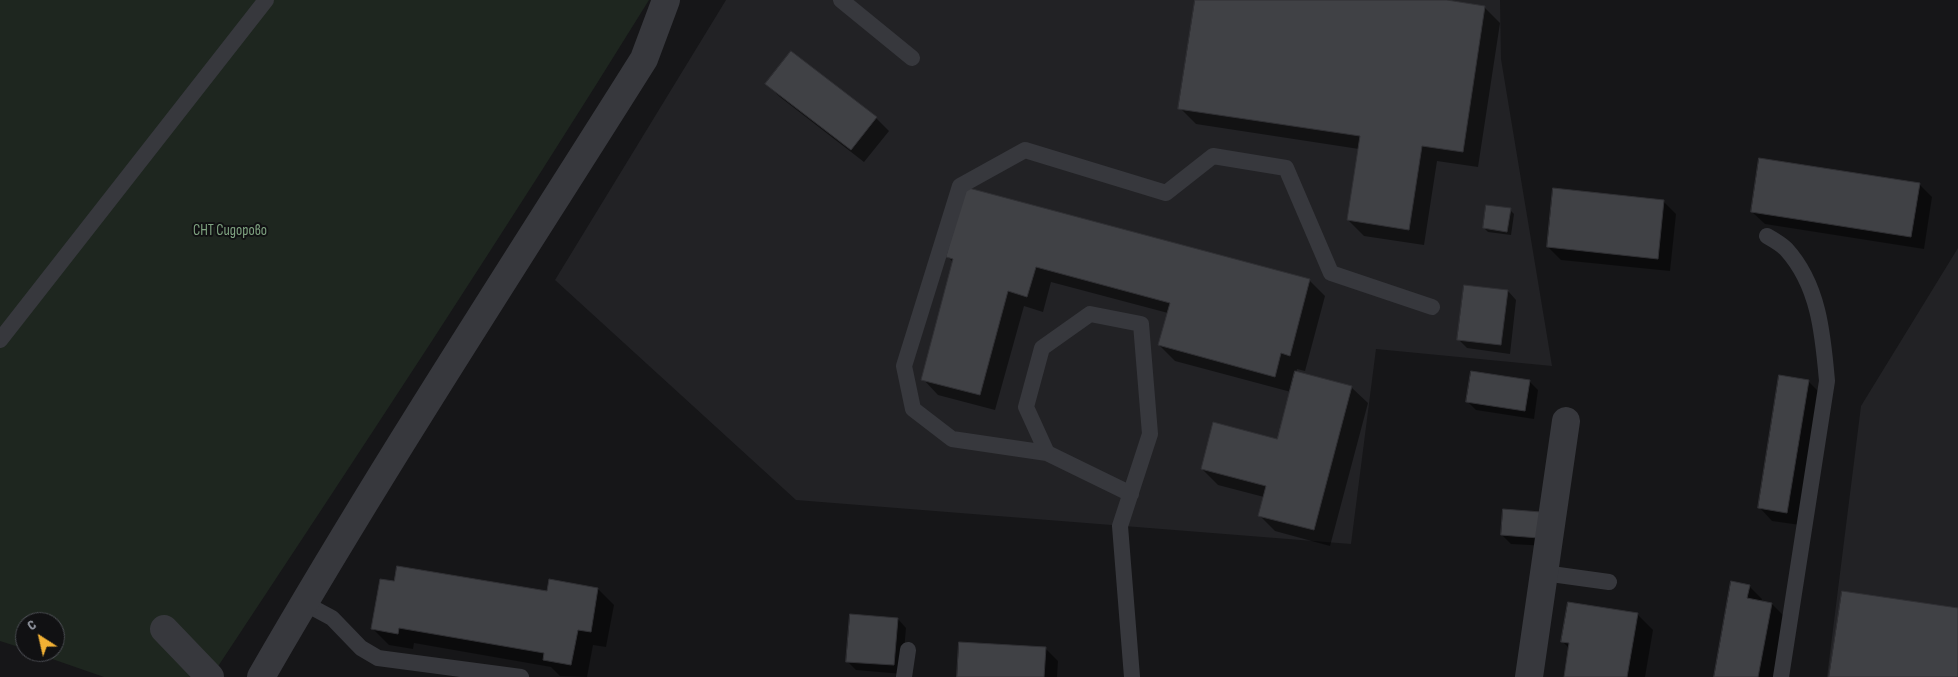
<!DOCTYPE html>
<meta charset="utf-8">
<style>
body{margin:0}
#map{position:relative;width:1958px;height:677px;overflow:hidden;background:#161618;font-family:"Sofia Sans Condensed",sans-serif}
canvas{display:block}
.north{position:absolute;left:15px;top:612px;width:50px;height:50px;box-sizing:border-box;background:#111113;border:1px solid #4d4f55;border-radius:50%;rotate:325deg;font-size:14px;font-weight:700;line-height:20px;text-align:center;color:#a8adb8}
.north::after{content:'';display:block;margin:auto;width:18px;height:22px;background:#f2b134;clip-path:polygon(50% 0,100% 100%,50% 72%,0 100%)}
</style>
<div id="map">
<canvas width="1958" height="677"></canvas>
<div class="north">С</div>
</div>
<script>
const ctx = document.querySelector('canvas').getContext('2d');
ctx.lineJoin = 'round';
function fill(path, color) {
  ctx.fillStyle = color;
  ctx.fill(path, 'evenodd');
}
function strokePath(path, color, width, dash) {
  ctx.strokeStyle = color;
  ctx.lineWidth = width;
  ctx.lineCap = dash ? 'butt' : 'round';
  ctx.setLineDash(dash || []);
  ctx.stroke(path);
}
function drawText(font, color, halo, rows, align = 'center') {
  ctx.font = font + ' "Sofia Sans Condensed",sans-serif';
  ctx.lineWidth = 4;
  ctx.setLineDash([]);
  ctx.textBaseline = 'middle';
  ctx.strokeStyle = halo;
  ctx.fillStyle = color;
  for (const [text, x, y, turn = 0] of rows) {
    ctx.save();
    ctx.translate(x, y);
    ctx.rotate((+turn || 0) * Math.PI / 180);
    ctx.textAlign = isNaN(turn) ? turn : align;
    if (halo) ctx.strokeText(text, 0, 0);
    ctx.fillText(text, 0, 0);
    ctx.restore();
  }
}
const built = new Path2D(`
 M 726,0 L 1500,0 L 1501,59 L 1552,366 L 1376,349 L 1351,544 L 796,500 L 555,280 Z
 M 1958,248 L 1958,677 L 1827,677 L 1861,406 Z`);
const green = new Path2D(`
 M 0,0 L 649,0 C 507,229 359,453 211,677 L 104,677 L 32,652 L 55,652 L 55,622 L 25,622 L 25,649 L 0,641 Z`);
const shadow = new Path2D(`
 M 1196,0 L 1439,0 L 1484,7 L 1500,23 L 1478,167 L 1437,161 L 1424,245 L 1364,236 L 1348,220 L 1359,149 L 1196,124 L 1180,108 Z
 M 791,53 L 876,118 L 889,131 L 864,162 L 780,97 L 767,84 Z
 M 1919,184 L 1932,197 L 1924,249 L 1765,224 L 1752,212 Z
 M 1663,201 L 1676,214 L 1670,271 L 1561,260 L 1548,247 Z
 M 1510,210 L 1514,214 L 1511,235 L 1488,232 L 1484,228 Z
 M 948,257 L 1309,280 L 1325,296 L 1305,371 L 1297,369 L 1296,373 L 1352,388 L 1368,403 L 1330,546 L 1275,531 L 1259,515 L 1264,497 L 1218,485 L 1202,469 L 1278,441 L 1291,392 L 1175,361 L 1159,345 L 1168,313 L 1051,282 L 1043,312 L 1024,306 L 995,410 L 938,395 L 923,379 L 954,263 Z
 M 1508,291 L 1516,300 L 1510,354 L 1467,348 L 1459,340 Z
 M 1529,381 L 1538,390 L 1534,419 L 1476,410 L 1467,401 Z
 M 1808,381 L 1821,394 L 1800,525 L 1772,521 L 1760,508 Z
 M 1504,511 L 1547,546 L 1511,544 L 1502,535 Z
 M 1749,586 L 1762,599 L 1761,602 L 1772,604 L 1784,616 L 1773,677 L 1715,677 Z
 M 598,589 L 614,605 L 606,647 L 593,645 L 587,677 L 560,676 L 551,667 L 414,643 L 413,649 L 389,645 L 373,629 L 548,593 Z
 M 1637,614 L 1653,630 L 1645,677 L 1565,677 L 1570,649 L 1563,642 Z
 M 898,619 L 906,628 L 902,674 L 856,670 L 847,661 Z
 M 1045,648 L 1058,661 L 1057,677 L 958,677 Z`);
const building = new Path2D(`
 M 1195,0 L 1447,0 L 1485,6 L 1463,152 L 1422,146 L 1409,230 L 1347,220 L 1360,136 L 1178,109 Z
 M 791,51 L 877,117 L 851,150 L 765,84 Z
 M 1759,158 L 1920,183 L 1911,237 L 1751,212 Z
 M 965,187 L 1310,279 L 1290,356 L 1281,353 L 1275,377 L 1158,345 L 1170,303 L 1036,267 L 1027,297 L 1008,291 L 980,395 L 921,380 L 953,259 L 946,257 Z
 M 1553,188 L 1664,200 L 1658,259 L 1547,247 Z
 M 1486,205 L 1511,208 L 1507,232 L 1483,228 Z
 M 1464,285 L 1508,290 L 1501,345 L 1457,340 Z
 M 1295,371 L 1352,386 L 1314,530 L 1258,516 L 1266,486 L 1201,469 L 1213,422 L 1277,439 Z
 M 1471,371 L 1530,380 L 1525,411 L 1466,402 Z
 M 1779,375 L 1809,380 L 1787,513 L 1758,508 Z
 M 1503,509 L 1541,512 L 1539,538 L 1501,535 Z
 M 397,566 L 547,591 L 549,579 L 598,588 L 591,632 L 578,630 L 571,665 L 543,660 L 544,653 L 399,628 L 398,634 L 371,629 L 380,579 L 394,581 Z
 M 1731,581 L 1750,585 L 1747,598 L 1772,603 L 1758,677 L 1714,677 Z
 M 1842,591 L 1958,608 L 1958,677 L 1829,677 Z
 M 1568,602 L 1638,613 L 1627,677 L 1564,677 L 1569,643 L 1561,642 Z
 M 850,614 L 898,618 L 894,665 L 846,662 Z
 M 959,642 L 1046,647 L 1044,677 L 957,677 Z`);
const service = new Path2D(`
 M 841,0 L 912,58
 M 1767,236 C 1774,240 1781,244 1786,249 C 1819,285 1823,335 1827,381 L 1781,677
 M 0,340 L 266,0
 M 1047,453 L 952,439 L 913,409 L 904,366 L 960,186 L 1025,150 L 1166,193 L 1213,156 L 1286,168 L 1331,273 L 1432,307
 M 1131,494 L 1047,453 L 1026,407 L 1042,348 L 1090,314 L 1141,324 L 1150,434 L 1120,526 L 1132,677
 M 1544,573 L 1609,582
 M 304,603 L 332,618 L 361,648 L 378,658 L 521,677
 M 904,677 L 908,650`);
const minor = new Path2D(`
 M 164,629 L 210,677
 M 261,677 C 382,467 515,264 644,59 L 666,0
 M 1529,677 L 1566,421`);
const parkNames = [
 ["СНТ Сидорово",230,231]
];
fill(built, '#222225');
fill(green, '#1e261f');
fill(shadow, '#0007');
fill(building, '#404145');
strokePath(building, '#303034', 1);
strokePath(service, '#37383d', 16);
strokePath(minor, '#37383d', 28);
drawText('15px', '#7fa381', '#111113', parkNames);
</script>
